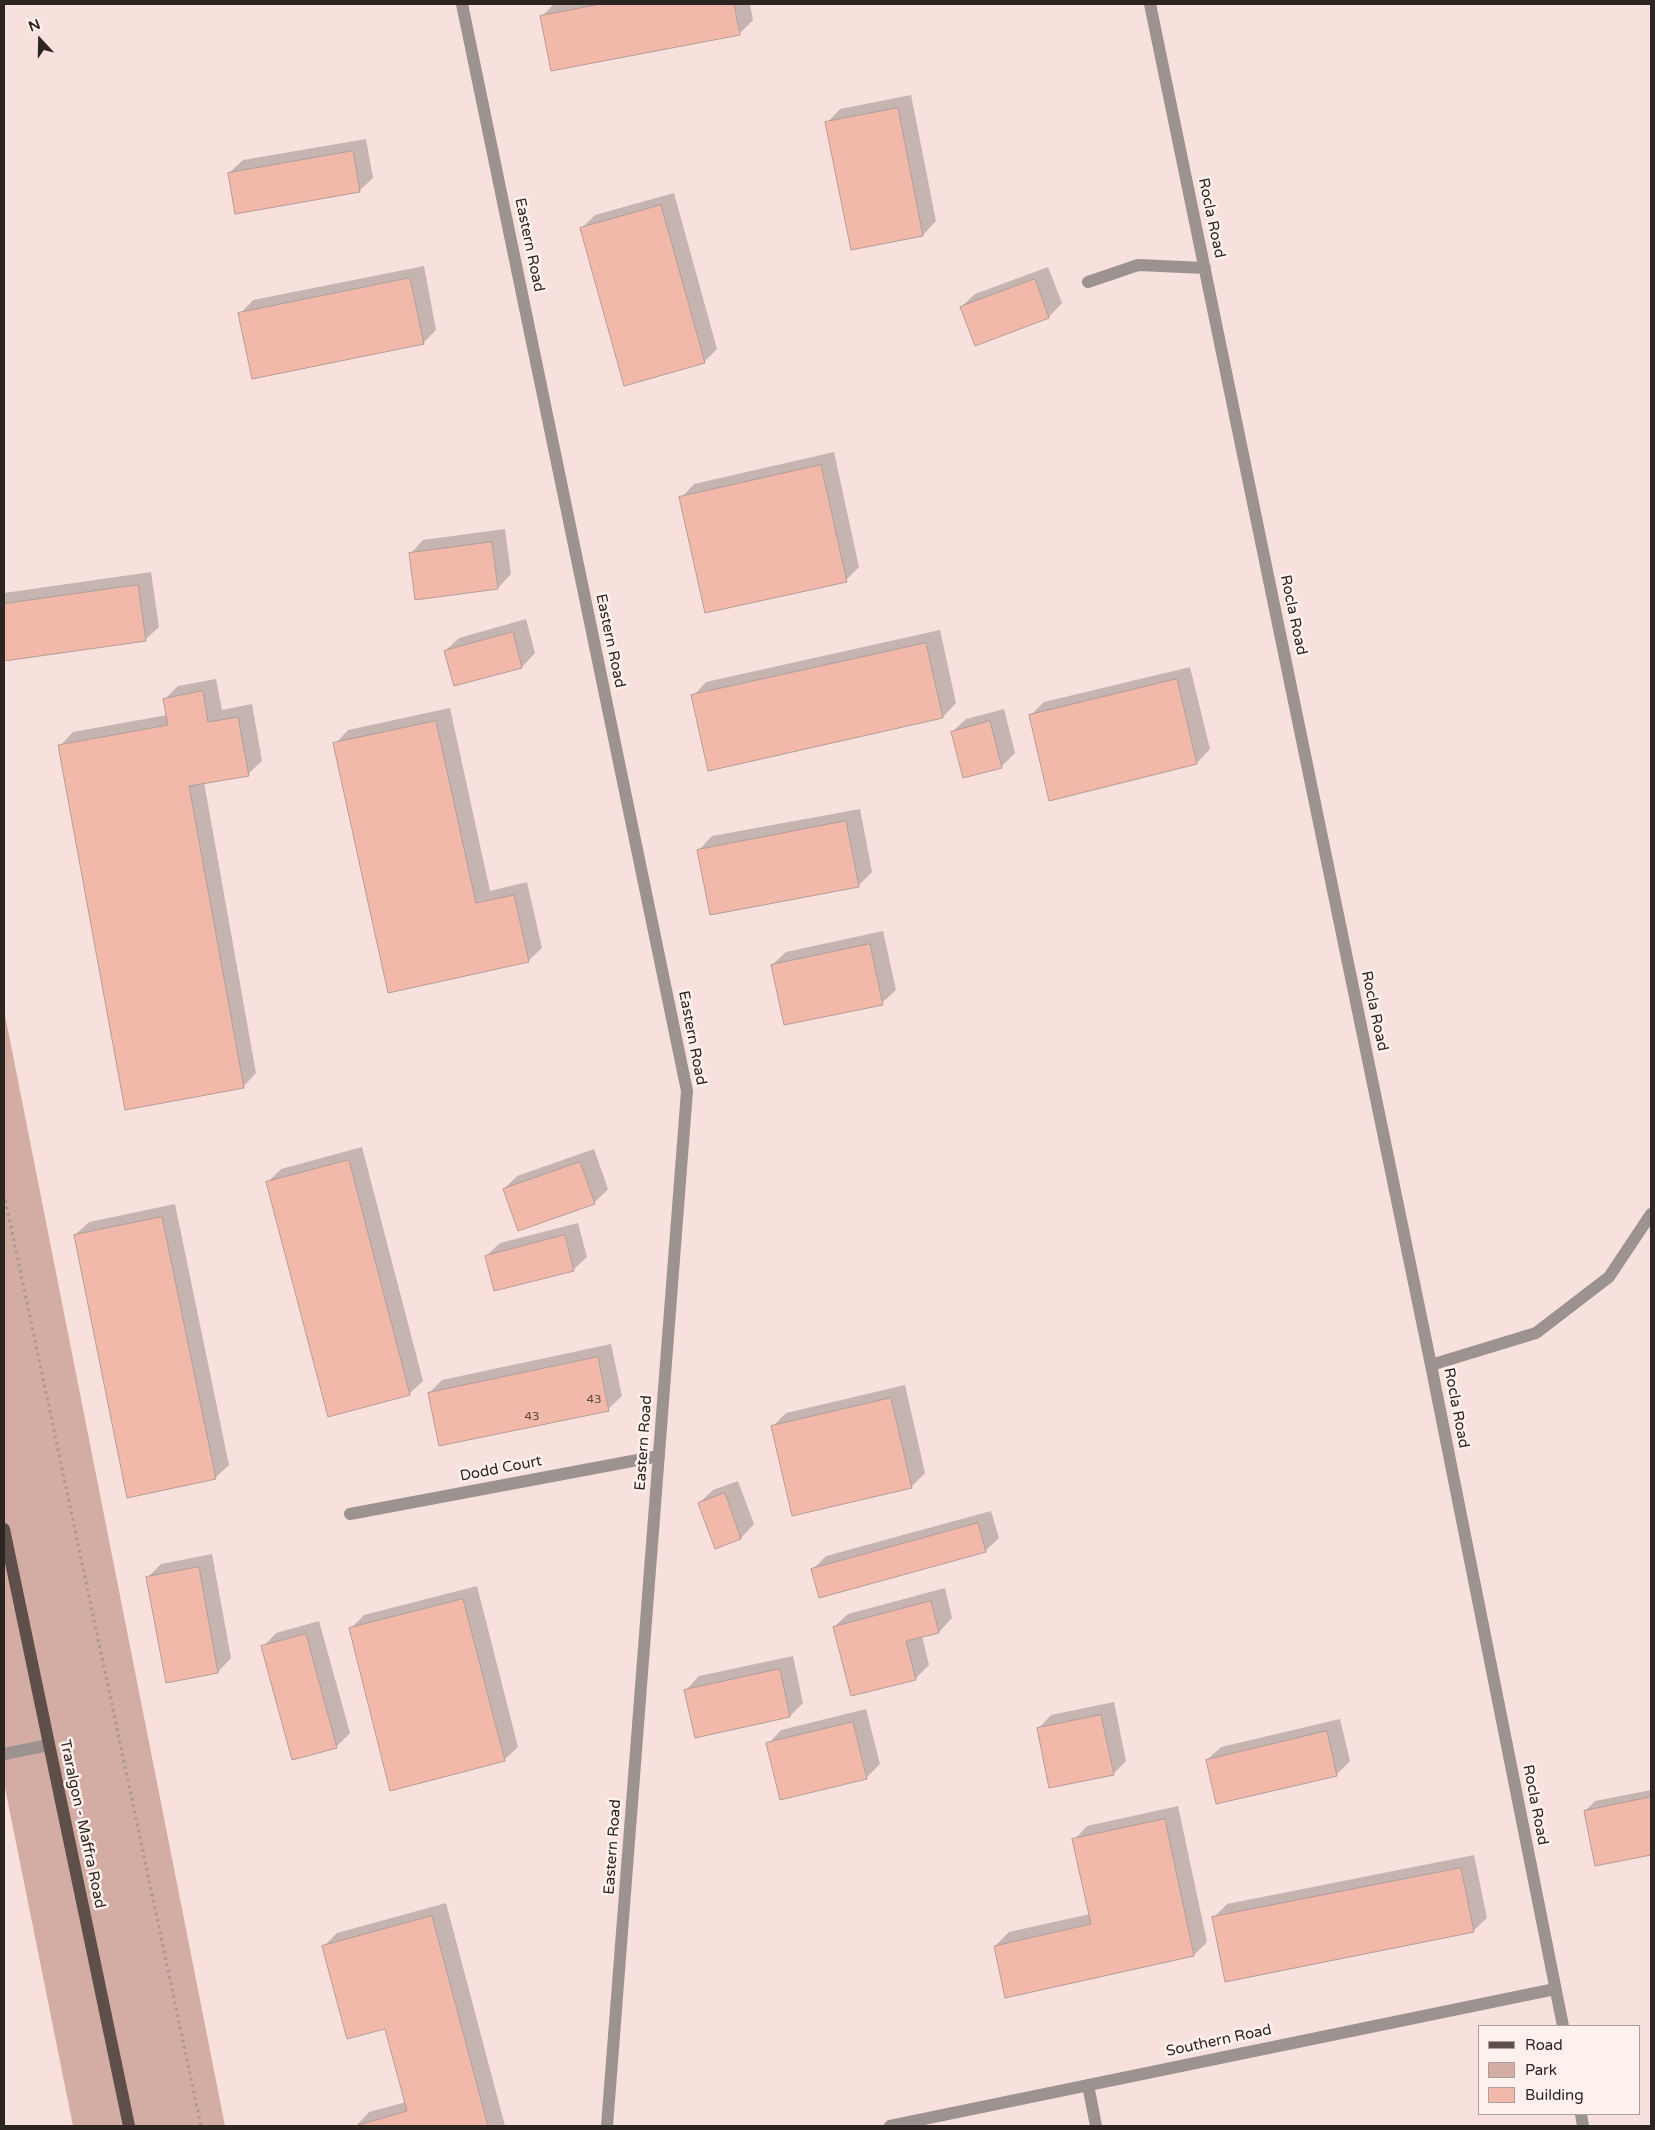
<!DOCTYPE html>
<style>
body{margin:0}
#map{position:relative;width:1655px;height:2130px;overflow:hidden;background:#f8e1dc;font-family:"Varela Round",sans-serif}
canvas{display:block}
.frame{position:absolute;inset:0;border:5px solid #2d2522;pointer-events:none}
.legend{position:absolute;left:1478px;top:2025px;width:162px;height:90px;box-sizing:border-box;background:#fef1ed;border:1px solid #aa9f9c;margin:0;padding:6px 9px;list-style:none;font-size:15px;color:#2d2522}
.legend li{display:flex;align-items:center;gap:10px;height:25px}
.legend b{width:25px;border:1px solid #aa9f9c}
.north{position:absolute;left:15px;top:15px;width:50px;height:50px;-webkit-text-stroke:4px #fef1ed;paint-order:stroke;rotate:339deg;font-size:14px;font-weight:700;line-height:20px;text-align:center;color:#2d2522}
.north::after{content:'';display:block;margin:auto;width:18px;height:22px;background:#2d2522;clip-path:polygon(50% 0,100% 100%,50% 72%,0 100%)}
</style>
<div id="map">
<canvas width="1655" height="2130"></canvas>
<div class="frame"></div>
<ul class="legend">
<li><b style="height:6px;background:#5f4f4b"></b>Road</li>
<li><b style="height:14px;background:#d3ada3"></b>Park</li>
<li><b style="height:14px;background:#f2b8a9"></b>Building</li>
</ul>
<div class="north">N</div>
</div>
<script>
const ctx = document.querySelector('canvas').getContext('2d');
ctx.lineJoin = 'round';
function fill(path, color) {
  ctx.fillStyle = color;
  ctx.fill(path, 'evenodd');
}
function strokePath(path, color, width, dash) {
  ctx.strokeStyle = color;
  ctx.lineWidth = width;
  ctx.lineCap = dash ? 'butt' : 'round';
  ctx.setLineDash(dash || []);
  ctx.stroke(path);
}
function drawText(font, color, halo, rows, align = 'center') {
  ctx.font = font + ' "Varela Round",sans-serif';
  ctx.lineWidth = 5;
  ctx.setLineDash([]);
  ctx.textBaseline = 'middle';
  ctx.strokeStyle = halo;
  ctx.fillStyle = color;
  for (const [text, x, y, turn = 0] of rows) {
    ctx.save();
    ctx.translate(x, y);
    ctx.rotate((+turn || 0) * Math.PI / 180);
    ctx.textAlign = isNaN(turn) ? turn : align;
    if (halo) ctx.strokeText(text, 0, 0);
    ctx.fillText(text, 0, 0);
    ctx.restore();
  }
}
const green = new Path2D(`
 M 4,1010 L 225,2126 L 73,2126 L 4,1783 Z`);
const shadow = new Path2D(`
 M 554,4 L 750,4 L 753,20 L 740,33 L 542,16 Z
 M 911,95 L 936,221 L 923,235 L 852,249 L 827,123 L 840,109 Z
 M 366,139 L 373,178 L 359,191 L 229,173 L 243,160 Z
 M 674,193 L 717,349 L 704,362 L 582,228 L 595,215 Z
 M 424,266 L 436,330 L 423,343 L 240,314 L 253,300 Z
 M 1048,267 L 1062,303 L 1049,317 L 975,344 L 961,307 L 975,294 Z
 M 834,452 L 859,567 L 846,580 L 681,498 L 694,484 Z
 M 505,529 L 511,574 L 498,588 L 410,554 L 423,540 Z
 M 151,572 L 159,627 L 145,640 L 4,660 L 4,593 Z
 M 526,619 L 535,653 L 522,667 L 454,685 L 445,651 L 459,638 Z
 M 940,630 L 956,703 L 943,717 L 693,696 L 706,682 Z
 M 1190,667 L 1210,749 L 1197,763 L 1050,799 L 1030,716 L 1044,702 Z
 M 216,679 L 222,710 L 252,704 L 262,761 L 248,774 L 204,782 L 256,1073 L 243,1087 L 60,746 L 73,732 L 167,715 L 165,699 L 178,686 Z
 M 450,708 L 490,891 L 527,882 L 542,948 L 528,961 L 389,992 L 335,744 L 348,730 Z
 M 1004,709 L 1015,753 L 1002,766 L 964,776 L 952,732 L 966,719 Z
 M 860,809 L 872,872 L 858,886 L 699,850 L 712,836 Z
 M 883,931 L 896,990 L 882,1003 L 772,965 L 786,952 Z
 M 362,1147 L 423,1381 L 409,1394 L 268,1182 L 281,1169 Z
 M 594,1149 L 608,1189 L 594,1203 L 504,1189 L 517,1176 Z
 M 175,1204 L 229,1465 L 215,1478 L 75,1235 L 89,1222 Z
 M 578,1223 L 587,1257 L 573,1270 L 486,1256 L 500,1243 Z
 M 611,1344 L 622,1396 L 608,1409 L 429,1393 L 442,1380 Z
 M 905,1385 L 925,1473 L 912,1486 L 773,1426 L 786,1413 Z
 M 738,1481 L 754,1524 L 741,1538 L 715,1547 L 699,1503 L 713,1490 Z
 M 991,1511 L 999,1538 L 985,1551 L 812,1570 L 826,1556 Z
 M 212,1554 L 231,1658 L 218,1672 L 148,1577 L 161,1564 Z
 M 477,1586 L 518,1747 L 504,1760 L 350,1629 L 364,1615 Z
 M 945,1588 L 952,1618 L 939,1632 L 922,1636 L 929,1665 L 916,1678 L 852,1695 L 834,1627 L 848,1614 Z
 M 319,1621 L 350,1733 L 336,1747 L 263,1647 L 276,1633 Z
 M 793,1656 L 803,1703 L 790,1716 L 686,1690 L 699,1676 Z
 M 1114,1702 L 1126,1761 L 1113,1774 L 1038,1729 L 1051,1715 Z
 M 866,1709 L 880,1764 L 866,1778 L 768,1744 L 781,1730 Z
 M 1340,1719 L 1350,1761 L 1337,1774 L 1207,1760 L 1221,1747 Z
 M 1651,1790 L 1651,1853 L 1596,1864 L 1585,1811 L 1595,1801 Z
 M 1178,1806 L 1207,1942 L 1194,1955 L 1006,1996 L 995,1946 L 1009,1932 L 1090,1914 L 1074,1840 L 1087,1826 Z
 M 1474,1855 L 1487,1918 L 1473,1931 L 1214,1917 L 1227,1904 Z
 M 446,1903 L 505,2126 L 356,2126 L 369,2112 L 406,2102 L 386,2027 L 324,1946 L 337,1933 Z`);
const building = new Path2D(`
 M 601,4 L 734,4 L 740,35 L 551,71 L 540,16 Z
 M 898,108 L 923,236 L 851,250 L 825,122 Z
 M 353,151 L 360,192 L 235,214 L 228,173 Z
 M 661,205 L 705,363 L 624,386 L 580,228 Z
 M 410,278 L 424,344 L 252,379 L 238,313 Z
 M 1035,279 L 1049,318 L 975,346 L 960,307 Z
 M 821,465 L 847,582 L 705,613 L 679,497 Z
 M 492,542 L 498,589 L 415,600 L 409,553 Z
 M 138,585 L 146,641 L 4,661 L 4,604 Z
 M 513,632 L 522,668 L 454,686 L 444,651 Z
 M 926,643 L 943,718 L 708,771 L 691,695 Z
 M 1177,679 L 1197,764 L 1049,801 L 1029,715 Z
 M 203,691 L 208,722 L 238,717 L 249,776 L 189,786 L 244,1088 L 125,1110 L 58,745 L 168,725 L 163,699 Z
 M 436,721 L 476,903 L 514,895 L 529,962 L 388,993 L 333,743 Z
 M 990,721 L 1002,768 L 963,778 L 951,732 Z
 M 846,821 L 859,887 L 710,915 L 697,850 Z
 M 870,944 L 883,1005 L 784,1025 L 771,965 Z
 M 349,1160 L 410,1395 L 328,1417 L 266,1182 Z
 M 580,1162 L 595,1204 L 518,1231 L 503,1189 Z
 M 162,1217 L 216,1479 L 127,1498 L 74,1235 Z
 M 565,1235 L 574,1271 L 494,1291 L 485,1256 Z
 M 598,1357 L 609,1411 L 439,1446 L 428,1393 Z
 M 891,1398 L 912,1488 L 792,1516 L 771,1426 Z
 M 725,1493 L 741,1539 L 715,1549 L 698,1503 Z
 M 978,1523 L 986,1552 L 819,1598 L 811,1569 Z
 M 199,1567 L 218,1673 L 166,1683 L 146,1577 Z
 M 463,1599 L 505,1761 L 390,1791 L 349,1628 Z
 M 931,1601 L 939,1633 L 906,1641 L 916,1680 L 851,1696 L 833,1627 Z
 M 306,1634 L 337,1748 L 292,1760 L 261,1646 Z
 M 780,1669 L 790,1717 L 695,1738 L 684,1690 Z
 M 1101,1715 L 1114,1775 L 1049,1788 L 1037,1728 Z
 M 853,1722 L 867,1779 L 780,1800 L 766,1743 Z
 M 1327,1731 L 1337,1776 L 1216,1804 L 1206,1760 Z
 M 1651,1797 L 1651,1855 L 1595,1866 L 1584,1811 Z
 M 1165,1819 L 1194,1956 L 1005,1998 L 994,1946 L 1091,1924 L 1072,1839 Z
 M 1461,1868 L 1474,1932 L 1225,1982 L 1212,1917 Z
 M 432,1916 L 488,2126 L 355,2126 L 407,2111 L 385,2029 L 347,2039 L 322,1946 Z`);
const path = new Path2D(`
 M 4,1194 L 201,2126`);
const minor = new Path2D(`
 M 462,4 L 687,1091 L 607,2126
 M 1150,4 L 1431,1365 L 1563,2026
 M 1088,282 L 1138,265 L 1205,268
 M 1431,1365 L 1536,1333 L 1609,1277 L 1651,1214
 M 350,1514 L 659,1456
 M 4,1754 L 49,1745
 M 1088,2085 L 1096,2126
 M 1581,2114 L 1583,2126
 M 890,2126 L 1555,1989`);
const major = new Path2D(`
 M 4,1529 L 129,2126`);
const numberNames = [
 ["43",594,1400],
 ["43",532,1417]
];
const streetNames = [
 ["Rocla Road",1211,218,78],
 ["Eastern Road",529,245,78],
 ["Rocla Road",1293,615,78],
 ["Eastern Road",610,641,78],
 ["Rocla Road",1374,1011,78],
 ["Eastern Road",692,1038,79],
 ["Rocla Road",1456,1408,79],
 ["Eastern Road",644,1443,-86],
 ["Dodd Court",501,1469,-11],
 ["Rocla Road",1535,1805,79],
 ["Traralgon - Maffra Road",82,1824,78],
 ["Eastern Road",613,1847,-86],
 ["Southern Road",1219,2041,-12]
];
fill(green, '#d3ada3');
fill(shadow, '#0003');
fill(building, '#f2b8a9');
strokePath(building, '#b29e98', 1);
strokePath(path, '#a89793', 3, [2.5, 4]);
strokePath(minor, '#9c9391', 12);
strokePath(major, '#5f4f4b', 12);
drawText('12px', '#5e4a44', null, numberNames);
drawText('15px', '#2d2522', '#fef1ed', streetNames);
</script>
